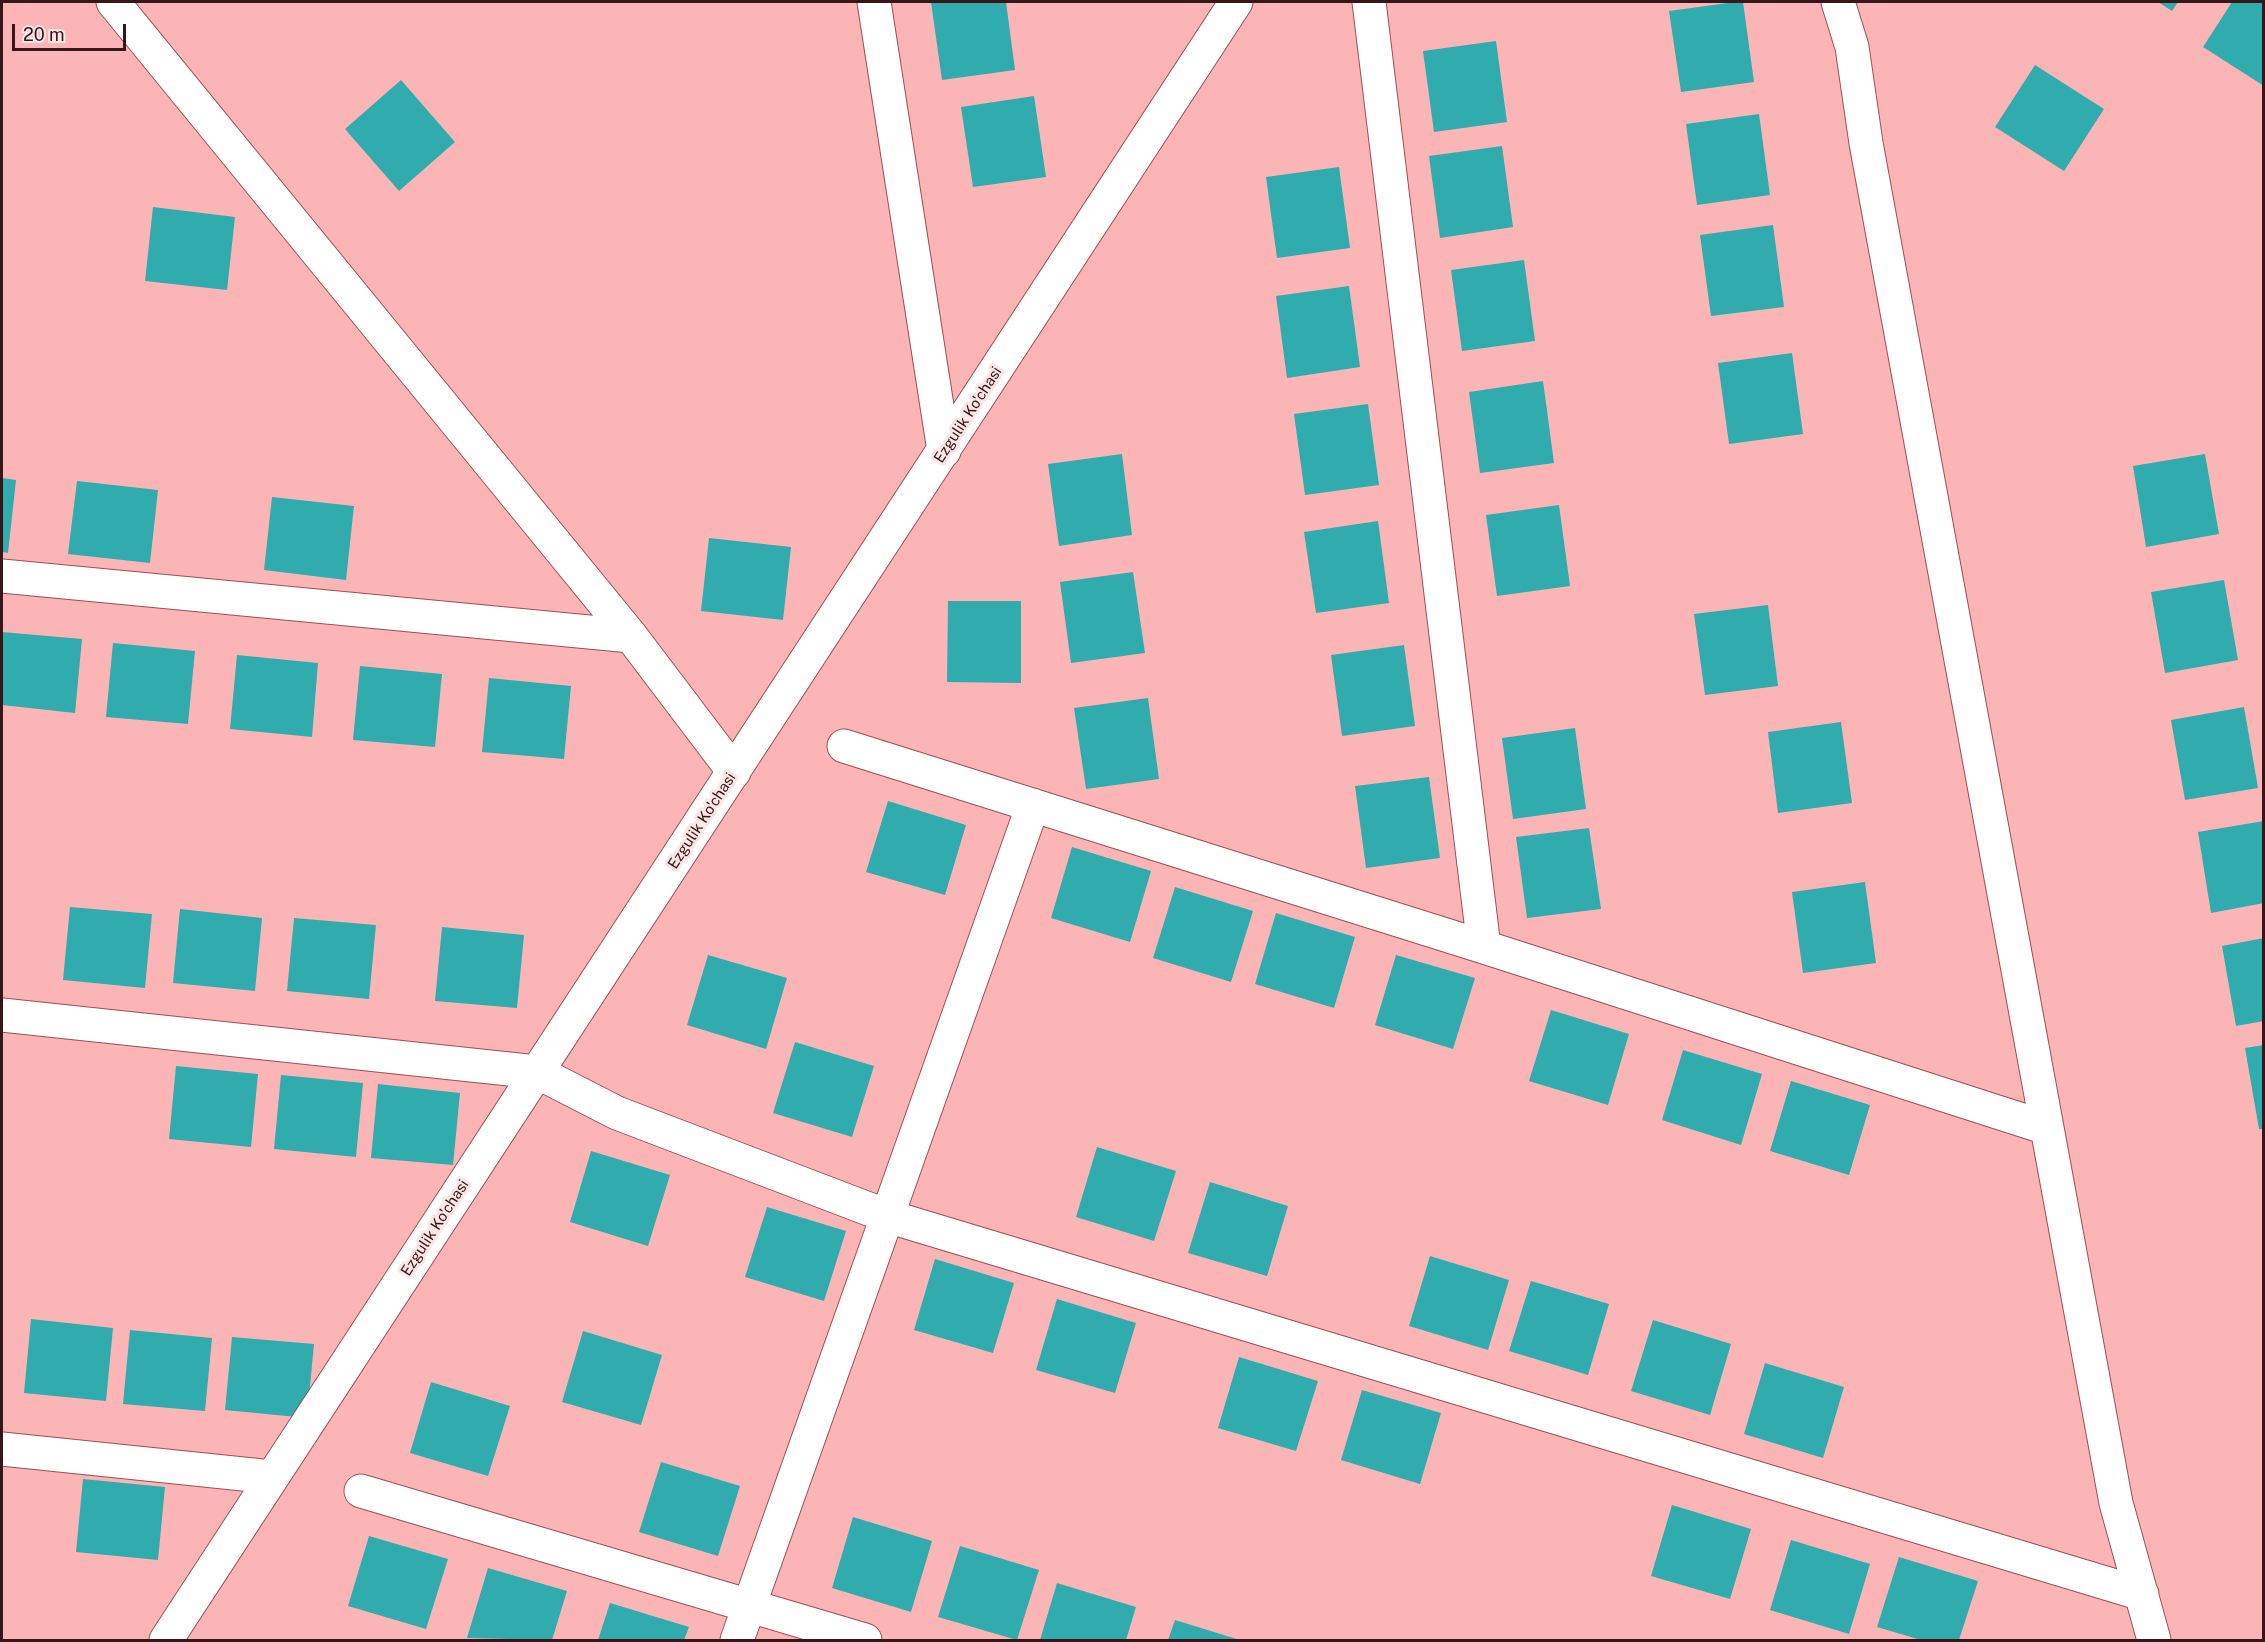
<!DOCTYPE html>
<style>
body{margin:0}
#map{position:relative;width:2265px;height:1642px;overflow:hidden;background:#fcb5b7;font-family:"Public Sans",sans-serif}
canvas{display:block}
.frame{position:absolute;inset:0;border:3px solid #361618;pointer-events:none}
.scale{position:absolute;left:12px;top:24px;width:114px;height:27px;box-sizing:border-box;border:3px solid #361618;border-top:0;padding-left:8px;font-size:18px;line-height:21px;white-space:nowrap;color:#361618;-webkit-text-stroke:4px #f9e6e6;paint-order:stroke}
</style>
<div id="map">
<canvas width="2265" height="1642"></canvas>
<div class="frame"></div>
<div class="scale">20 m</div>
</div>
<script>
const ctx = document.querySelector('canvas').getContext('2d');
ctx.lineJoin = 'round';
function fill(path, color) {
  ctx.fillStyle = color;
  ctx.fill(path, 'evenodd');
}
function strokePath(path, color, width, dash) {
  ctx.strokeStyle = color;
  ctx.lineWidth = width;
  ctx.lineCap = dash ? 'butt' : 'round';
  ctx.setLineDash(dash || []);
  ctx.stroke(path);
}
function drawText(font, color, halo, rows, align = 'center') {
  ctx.font = font + ' "Public Sans",sans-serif';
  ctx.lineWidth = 6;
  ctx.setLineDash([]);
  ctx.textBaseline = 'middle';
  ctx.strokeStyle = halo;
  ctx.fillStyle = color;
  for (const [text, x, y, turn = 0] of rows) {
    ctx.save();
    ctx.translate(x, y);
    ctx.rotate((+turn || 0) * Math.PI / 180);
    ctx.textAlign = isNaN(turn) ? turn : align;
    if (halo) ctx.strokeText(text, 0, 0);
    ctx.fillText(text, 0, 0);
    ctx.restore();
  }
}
const building = new Path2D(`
 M 931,2 L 1006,2 L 1015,70 L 942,80 Z
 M 1735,2 L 1743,2 L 1754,82 L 1681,92 L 1669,11 Z
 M 2158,2 L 2178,2 L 2172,11 Z
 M 2232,2 L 2264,2 L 2264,86 L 2203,47 Z
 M 1496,41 L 1507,122 L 1434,132 L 1423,51 Z
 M 2035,65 L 2104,109 L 2064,171 L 1995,127 Z
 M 401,80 L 455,142 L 399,191 L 345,129 Z
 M 1034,96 L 1046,177 L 973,187 L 961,107 Z
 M 1759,114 L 1770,195 L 1697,205 L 1686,124 Z
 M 1502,146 L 1513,227 L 1440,238 L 1429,156 Z
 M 1339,167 L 1350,248 L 1277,258 L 1266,177 Z
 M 153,207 L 235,217 L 227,290 L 145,281 Z
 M 1773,225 L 1784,307 L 1711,316 L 1700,235 Z
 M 1524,260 L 1535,341 L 1462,351 L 1451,270 Z
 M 1349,286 L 1360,367 L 1287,378 L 1276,296 Z
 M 1792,353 L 1803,434 L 1729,444 L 1718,363 Z
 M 1543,381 L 1554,463 L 1480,473 L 1469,392 Z
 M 1368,404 L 1379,485 L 1305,495 L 1294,414 Z
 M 1122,454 L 1132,535 L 1059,546 L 1048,464 Z
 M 2205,454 L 2219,534 L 2146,547 L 2133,466 Z
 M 2,478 L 16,480 L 8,553 L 2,552 Z
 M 77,481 L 158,490 L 150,563 L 68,554 Z
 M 272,497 L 354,506 L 346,580 L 264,570 Z
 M 1559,505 L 1570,586 L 1497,596 L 1486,515 Z
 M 1378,521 L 1389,603 L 1316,613 L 1304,532 Z
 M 709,538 L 791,547 L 783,620 L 701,611 Z
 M 1133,572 L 1145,653 L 1071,663 L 1060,582 Z
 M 2224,580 L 2238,660 L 2165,673 L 2151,592 Z
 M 948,601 L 1021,601 L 1021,683 L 947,682 Z
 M 1768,605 L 1778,686 L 1705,695 L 1694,614 Z
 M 2,632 L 82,639 L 75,713 L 2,705 Z
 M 113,643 L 195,651 L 188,724 L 106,717 Z
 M 1404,645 L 1415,726 L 1342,736 L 1331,655 Z
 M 237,655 L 318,663 L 312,737 L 230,729 Z
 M 360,666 L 442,674 L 435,747 L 353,740 Z
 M 489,678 L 571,686 L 564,759 L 482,752 Z
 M 1148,698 L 1159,779 L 1086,789 L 1074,708 Z
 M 2244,707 L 2258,788 L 2185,800 L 2171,720 Z
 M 1841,722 L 1852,803 L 1778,813 L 1768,732 Z
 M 1575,728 L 1586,809 L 1513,819 L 1502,738 Z
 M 1429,777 L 1440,858 L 1366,868 L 1355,786 Z
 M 888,801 L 966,825 L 945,895 L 866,872 Z
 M 2264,821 L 2264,903 L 2211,913 L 2198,832 Z
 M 1589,828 L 1601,909 L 1527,918 L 1516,837 Z
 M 1072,847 L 1151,871 L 1130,942 L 1051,918 Z
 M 1865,882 L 1876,963 L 1803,973 L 1792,892 Z
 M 1175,887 L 1253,911 L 1231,982 L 1153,958 Z
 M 70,907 L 152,914 L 145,988 L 63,980 Z
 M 180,909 L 262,918 L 255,991 L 173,983 Z
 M 1276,913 L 1355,937 L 1334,1008 L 1255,984 Z
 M 294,918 L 376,925 L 369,999 L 287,991 Z
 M 442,927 L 524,935 L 517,1008 L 435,1001 Z
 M 2264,938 L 2264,1021 L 2236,1026 L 2222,946 Z
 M 708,955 L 787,978 L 766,1049 L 687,1025 Z
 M 1396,955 L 1475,978 L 1453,1049 L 1375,1025 Z
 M 1551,1010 L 1629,1034 L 1608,1105 L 1529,1081 Z
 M 795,1042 L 874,1066 L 852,1137 L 773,1113 Z
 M 2264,1045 L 2264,1129 L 2259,1129 L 2245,1048 Z
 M 1683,1050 L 1762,1074 L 1741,1145 L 1662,1120 Z
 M 176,1066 L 258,1074 L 251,1147 L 169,1139 Z
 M 281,1075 L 363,1083 L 356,1157 L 274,1149 Z
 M 1791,1081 L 1870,1105 L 1849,1175 L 1770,1151 Z
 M 378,1084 L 460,1093 L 453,1165 L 371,1158 Z
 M 1097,1147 L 1176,1171 L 1154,1241 L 1076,1217 Z
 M 591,1151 L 670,1175 L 648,1246 L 570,1222 Z
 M 1210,1182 L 1288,1206 L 1267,1276 L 1188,1253 Z
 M 767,1207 L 846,1231 L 824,1301 L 745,1277 Z
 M 1430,1256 L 1509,1280 L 1488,1350 L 1409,1326 Z
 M 935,1259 L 1014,1283 L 993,1353 L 914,1330 Z
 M 1531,1281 L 1609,1304 L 1588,1375 L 1509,1351 Z
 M 1057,1299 L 1136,1323 L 1115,1393 L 1036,1370 Z
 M 31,1319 L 113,1328 L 106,1401 L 24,1393 Z
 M 1653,1320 L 1731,1344 L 1710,1415 L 1631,1391 Z
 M 130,1330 L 212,1338 L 205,1411 L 123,1404 Z
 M 583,1331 L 662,1355 L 641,1425 L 562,1402 Z
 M 232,1337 L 314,1344 L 307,1418 L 225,1410 Z
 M 1239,1357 L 1318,1381 L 1296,1451 L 1218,1428 Z
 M 1765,1363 L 1844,1387 L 1823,1458 L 1744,1434 Z
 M 431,1382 L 510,1406 L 488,1476 L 410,1453 Z
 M 1362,1390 L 1441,1413 L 1420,1484 L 1341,1460 Z
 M 661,1462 L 740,1486 L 718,1556 L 639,1532 Z
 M 83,1479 L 165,1487 L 158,1560 L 76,1552 Z
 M 1672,1505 L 1751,1529 L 1730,1599 L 1651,1576 Z
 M 853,1517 L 932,1541 L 911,1612 L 832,1588 Z
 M 369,1536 L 448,1559 L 426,1629 L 348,1606 Z
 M 1791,1540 L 1870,1564 L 1849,1634 L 1770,1610 Z
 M 960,1546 L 1039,1570 L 1017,1640 L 938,1617 Z
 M 1899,1557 L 1978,1581 L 1959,1640 L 1921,1640 L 1877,1627 Z
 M 488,1568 L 567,1591 L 552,1640 L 467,1638 Z
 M 1057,1583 L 1136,1607 L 1126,1640 L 1040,1640 Z
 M 610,1603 L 689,1627 L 684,1640 L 598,1640 Z
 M 1175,1620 L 1240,1640 L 1168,1640 Z`);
const minor = new Path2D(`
 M 113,2 L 631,636 L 734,772
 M 874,2 L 944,451
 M 1369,2 L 1484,947
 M 1838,2 L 1852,47 L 1866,143 L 2116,1503 L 2154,1640
 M 2,576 L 631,636
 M 844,746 L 1484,947 L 2047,1128
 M 2,1015 L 537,1072 L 617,1113 L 887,1216 L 2142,1594
 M 2,1449 L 272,1477
 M 361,1491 L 865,1640
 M 166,1640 L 1236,2
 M 737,1640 L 1033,805`);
const streetNames = [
 ["Ezgulik Ko'chasi",968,415,-57],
 ["Ezgulik Ko'chasi",702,821,-57],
 ["Ezgulik Ko'chasi",435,1228,-57]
];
fill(building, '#30abae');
strokePath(minor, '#9d4e54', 35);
strokePath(minor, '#fff', 33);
drawText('15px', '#361618', '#f9e6e6', streetNames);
</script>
